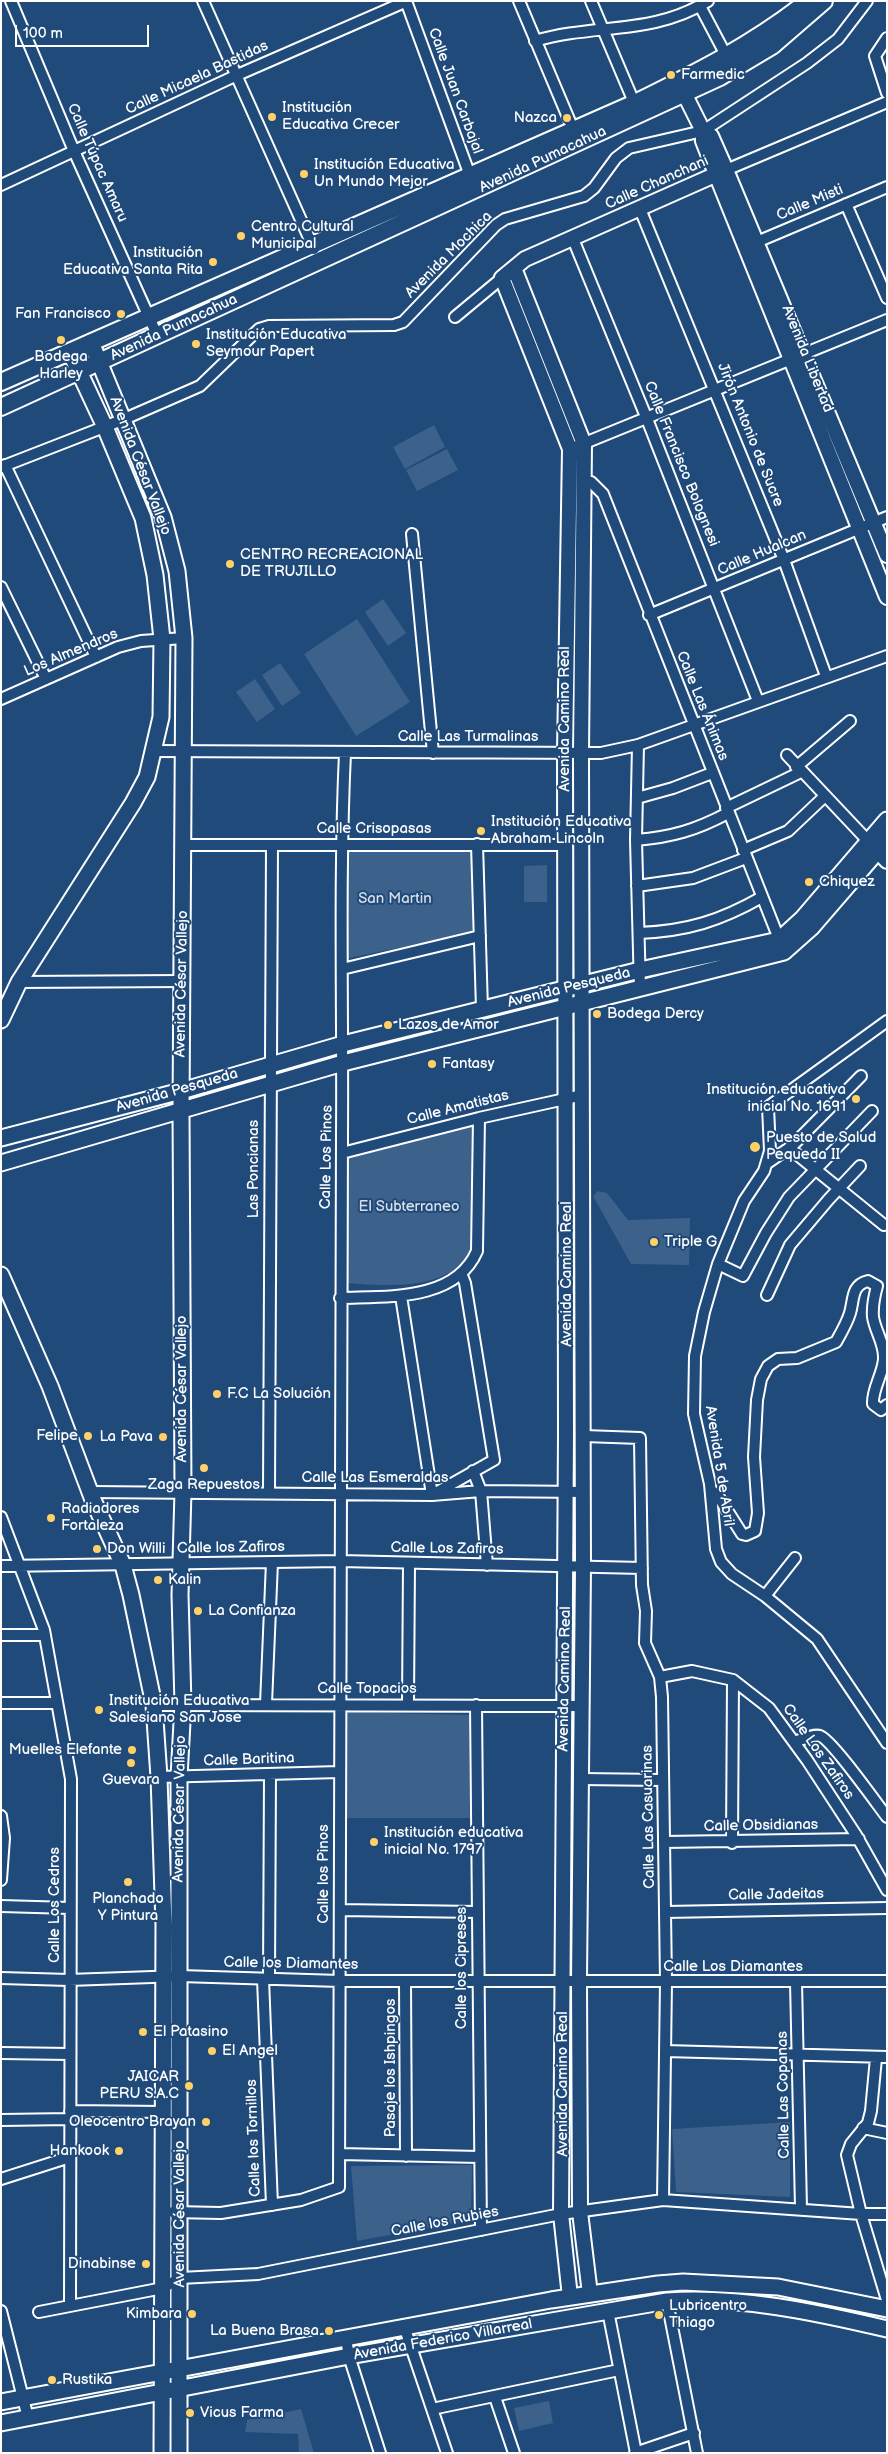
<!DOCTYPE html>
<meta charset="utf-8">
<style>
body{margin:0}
#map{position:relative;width:888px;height:2454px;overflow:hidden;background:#1f4a7a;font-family:"Balsamiq Sans",sans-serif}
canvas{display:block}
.frame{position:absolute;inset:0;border:2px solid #fff;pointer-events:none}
.scale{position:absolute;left:15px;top:25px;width:134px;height:22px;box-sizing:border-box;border:2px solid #fff;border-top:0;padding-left:6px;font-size:15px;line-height:18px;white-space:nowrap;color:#fff;-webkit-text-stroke:4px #1f4a7a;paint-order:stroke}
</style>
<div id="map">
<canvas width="888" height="2454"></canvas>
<div class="frame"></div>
<div class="scale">100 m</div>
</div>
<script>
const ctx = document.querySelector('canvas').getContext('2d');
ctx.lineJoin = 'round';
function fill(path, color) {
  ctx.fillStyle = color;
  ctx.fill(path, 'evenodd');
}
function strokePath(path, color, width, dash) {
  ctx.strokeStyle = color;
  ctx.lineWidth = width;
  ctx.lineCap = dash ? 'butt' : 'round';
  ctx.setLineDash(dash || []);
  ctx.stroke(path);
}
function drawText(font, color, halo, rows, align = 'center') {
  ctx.font = font + ' "Balsamiq Sans",sans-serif';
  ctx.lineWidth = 4;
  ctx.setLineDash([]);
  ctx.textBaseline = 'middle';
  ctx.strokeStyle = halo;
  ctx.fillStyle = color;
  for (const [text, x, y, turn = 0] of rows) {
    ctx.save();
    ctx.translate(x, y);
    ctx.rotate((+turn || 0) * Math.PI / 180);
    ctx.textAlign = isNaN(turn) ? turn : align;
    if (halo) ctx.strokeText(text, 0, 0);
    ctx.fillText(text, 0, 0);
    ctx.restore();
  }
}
const green = new Path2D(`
 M 434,425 L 445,447 L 405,469 L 393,447 Z
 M 447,449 L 458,470 L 417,491 L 406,470 Z
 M 383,599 L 406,633 L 388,646 L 365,612 Z
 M 357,619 L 410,702 L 356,736 L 304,654 Z
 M 280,663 L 301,693 L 282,706 L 262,675 Z
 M 255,679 L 275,709 L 257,722 L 236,692 Z
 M 472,849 L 477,932 L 349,958 L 346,953 L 345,856 L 348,851 Z
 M 547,865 L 547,902 L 524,902 L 524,866 Z
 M 473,1125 L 470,1256 C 439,1291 389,1286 346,1283 L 346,1159 Z
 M 598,1191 L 607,1193 L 628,1220 L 690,1218 L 689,1265 L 631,1264 L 593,1196 Z
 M 347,1712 L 469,1715 L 470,1818 L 345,1818 Z
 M 790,2122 L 790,2197 L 676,2192 L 672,2129 Z
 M 472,2165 L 471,2220 L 357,2241 L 351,2166 Z
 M 549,2401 L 553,2423 L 519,2431 L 514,2408 Z
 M 301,2409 L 314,2453 L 299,2453 L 298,2434 L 245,2432 L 247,2420 Z`);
const minor = new Path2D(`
 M 11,1 L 74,151 L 158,337
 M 203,1 L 314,249
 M 406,1 L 472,181
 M 519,1 L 573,129
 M 591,1 L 636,107
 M 700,6 L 729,61
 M 887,38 L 875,56 L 887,93
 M 535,41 C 595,23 651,36 708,1
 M 726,170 L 887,102
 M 1,185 L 235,76 L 407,1
 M 846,204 L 887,298
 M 640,209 L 784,560 L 826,676
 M 573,239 L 647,419 L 758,701
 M 752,244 L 887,187
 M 455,317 L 502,278
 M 570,449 L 887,320
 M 5,465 L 96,657
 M 1,467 L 122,420 L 200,386 L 259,329 L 269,326 L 394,325 L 403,322 L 496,225 L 505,219 L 584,196 L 594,188 L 616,158 L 629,148 L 703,131 L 807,63 L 838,39 L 867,1
 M 583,481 L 591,482 L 603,494 L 781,944
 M 412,534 L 433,753
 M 1,587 L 46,679
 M 649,615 L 887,517
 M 1,699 L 118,647 L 141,641 L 184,638
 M 638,745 L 636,840 L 640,989
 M 153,751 L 601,753 L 638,745 L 887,656
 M 787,755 L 869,842
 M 796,767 L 850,721
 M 637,798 L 673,788 L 712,773
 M 726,808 L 801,772
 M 636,840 C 672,837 696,830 728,813
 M 477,844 L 482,1009
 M 183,845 L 565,845
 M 743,850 L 788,831 L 825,796
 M 637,886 L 693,878 L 746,858
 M 639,933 C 687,931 720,921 762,897
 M 342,969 L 480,936
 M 19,982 L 182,981
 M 887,1021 L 768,1107 L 770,1151 L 764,1171 L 744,1201 L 718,1264 L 704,1312 L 695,1356 L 694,1414 L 710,1484 L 716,1549 L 721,1562 L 732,1574 L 765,1596 L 817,1639 L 887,1743
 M 789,1148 L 884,1225
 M 342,1153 L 479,1118 L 583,1095
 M 766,1164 L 792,1146 L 861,1076
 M 718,1264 L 743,1276 L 766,1233 L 789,1197 L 872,1111
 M 767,1295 L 790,1245 L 829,1199 L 860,1166
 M 401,1296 L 432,1495 L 494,1460 L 465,1283 L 461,1273
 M 340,1298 C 386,1296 455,1302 477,1251 L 479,1118
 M 584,1436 L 640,1438 L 642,1585 L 646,1611 L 645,1643 L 660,1677 L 662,1697 L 666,1982 L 663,2200
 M 473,1471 L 481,1491 L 487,1565
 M 711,1490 L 718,1496 L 742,1534 L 746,1535 L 755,1531 L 758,1513 L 754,1457 L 757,1400 L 761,1379 L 768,1366 L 778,1359 L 797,1358 L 836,1342 C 841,1333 847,1323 850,1313 C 854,1300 851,1285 868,1281 L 877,1286 C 874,1297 872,1306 873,1317 C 875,1331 885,1344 884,1359 C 883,1374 872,1389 873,1404 L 881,1410 L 887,1405
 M 90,1492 L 432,1495 L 481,1491 L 584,1492
 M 269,1493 L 272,845
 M 1,1517 L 44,1630 L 71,1779 L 70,2304
 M 1,1566 L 341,1561 L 642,1568
 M 765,1596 L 795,1558
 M 1,1635 L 45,1635
 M 660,1677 L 692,1671 L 733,1680 L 769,1708 L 807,1760 L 856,1835 L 887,1890
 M 1,1703 L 57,1703
 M 266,1704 L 272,1562
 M 408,1704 L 409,1563
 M 154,1705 L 581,1706
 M 476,1705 L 481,2230
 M 794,1742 C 800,1740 814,1734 820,1736 C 831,1739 877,1804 887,1817
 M 159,1777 L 339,1772
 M 581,1779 L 663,1780
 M 1,1816 L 4,1838 L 1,1880
 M 664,1842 L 859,1839
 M 732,1843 L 733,1680
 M 1,1906 L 70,1908
 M 340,1910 L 477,1912
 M 665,1912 L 887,1908
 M 1,1978 L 69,1980 L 180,1976 L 340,1981 L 887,1981
 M 263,1979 L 272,2205
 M 269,1979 L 270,1774
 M 405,1981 L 406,2156
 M 796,1982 L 801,2208
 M 665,2051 L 887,2057
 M 1,2053 L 69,2054
 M 876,2058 L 871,2111 L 868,2123 L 851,2144 L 847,2155 L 861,2214 L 887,2300
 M 70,2111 L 163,2112
 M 1,2120 L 70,2119
 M 863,2128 L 887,2133
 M 339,2154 L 480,2157
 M 1,2179 L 70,2157
 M 173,2212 L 221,2213 L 301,2200 L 339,2187 C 341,1836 338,1485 342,1135 C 343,1007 339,880 345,753
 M 667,2301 L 697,2453
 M 1,2311 L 28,2418
 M 608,2311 L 636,2453
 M 39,2312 L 163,2288 L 180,2278 L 258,2274 L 561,2214 L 663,2200 L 861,2214 L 887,2214
 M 405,2329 L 447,2453
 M 346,2339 L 349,2356 L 380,2453
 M 495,2397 L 514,2453
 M 432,2409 L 619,2370
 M 635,2453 L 694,2433`);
const tertiary = new Path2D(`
 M 680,85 L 703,131 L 703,141 L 716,174 L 887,597
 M 705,133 L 711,136 L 726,170 L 887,555
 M 514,268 L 584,444 L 581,752 L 583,1568 L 579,1980 L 580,2212 L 590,2294
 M 870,843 L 887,861
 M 570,2297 L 561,2214 L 566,1434 L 565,751 L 570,449 L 502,278 L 525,259 L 726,170`);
const secondary = new Path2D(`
 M 91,342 L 163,517 L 177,571 L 184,638 L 181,1110 L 183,1492 L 180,1595 L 183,1704 L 179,1777 L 179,2453
 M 1,1020 L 19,982 L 133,803 L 147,777 L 161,717 L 162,639 L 155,575 L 143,518 L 105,427 L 70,352
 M 1,1138 L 181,1091 L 343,1044 L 640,970 L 779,940 L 803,918 L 887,820
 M 1,1163 L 343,1063 L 784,952 L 811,928 L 887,840
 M 1,1275 L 50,1386 L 93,1500 L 123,1565 L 131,1595 L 154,1705 L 159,1777 L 164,1925 L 162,2453
 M 1,2402 L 551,2300 L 658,2284 L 683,2282 L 778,2287 L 887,2309
 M 1,2423 L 349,2356 L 667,2301 C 740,2296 815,2312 887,2329`);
const primary = new Path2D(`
 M 1,382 L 635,103 C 696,73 754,44 808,1
 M 1,407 L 720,77 L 772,46 L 824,1`);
const markers = [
 [671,75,5,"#ffd166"],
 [272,117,5,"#ffd166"],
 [567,118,5,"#ffd166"],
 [304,174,5,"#ffd166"],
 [241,236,5,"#ffd166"],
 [213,262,5,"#ffd166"],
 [121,314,5,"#ffd166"],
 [61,340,5,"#ffd166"],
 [196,344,5,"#ffd166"],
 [230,564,5,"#ffd166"],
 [481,831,5,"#ffd166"],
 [809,882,5,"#ffd166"],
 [597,1014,5,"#ffd166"],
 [388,1025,5,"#ffd166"],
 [432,1064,5,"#ffd166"],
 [856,1099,5,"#ffd166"],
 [755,1147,6,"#ffd166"],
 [654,1242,5,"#ffd166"],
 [217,1394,5,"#ffd166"],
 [88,1436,5,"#ffd166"],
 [163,1437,5,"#ffd166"],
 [204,1468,5,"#ffd166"],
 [51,1518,5,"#ffd166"],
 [97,1549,5,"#ffd166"],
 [158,1580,5,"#ffd166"],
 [198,1611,5,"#ffd166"],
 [99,1710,5,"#ffd166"],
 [132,1750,5,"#ffd166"],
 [131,1763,5,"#ffd166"],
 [374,1842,5,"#ffd166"],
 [128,1882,5,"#ffd166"],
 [143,2032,5,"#ffd166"],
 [212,2051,5,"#ffd166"],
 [189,2086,5,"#ffd166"],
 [206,2122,5,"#ffd166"],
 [119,2151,5,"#ffd166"],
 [146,2264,5,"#ffd166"],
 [192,2314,5,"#ffd166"],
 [659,2315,5,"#ffd166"],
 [329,2331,5,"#ffd166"],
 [52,2380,5,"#ffd166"],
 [190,2413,5,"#ffd166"]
];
const poiNames = [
 ["Farmedic",681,75],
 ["Institución",282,108],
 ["Educativa Crecer",282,125],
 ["Nazca",557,118,"right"],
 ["Institución Educativa",314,165],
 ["Un Mundo Mejor",314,182],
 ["Centro Cultural",251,227],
 ["Municipal",251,244],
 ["Institución",203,253,"right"],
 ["Educativa Santa Rita",203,270,"right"],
 ["Fan Francisco",111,314,"right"],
 ["Institución Educativa",206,335],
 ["Seymour Papert",206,352],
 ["Bodega",61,357,"center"],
 ["Harley",61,374,"center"],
 ["CENTRO RECREACIONAL",240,555],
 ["DE TRUJILLO",240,572],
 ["Institución Educativa",491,822],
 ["Abraham Lincoln",491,839],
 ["Chiquez",819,882],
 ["Bodega Dercy",607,1014],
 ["Lazos de Amor",398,1025],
 ["Fantasy",442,1064],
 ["Institución educativa",846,1090,"right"],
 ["inicial No. 1691",846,1107,"right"],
 ["Puesto de Salud",766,1138],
 ["Pequeda II",766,1155],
 ["Triple G",664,1242],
 ["F.C La Solución",227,1394],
 ["Felipe",78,1436,"right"],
 ["La Pava",153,1437,"right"],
 ["Zaga Repuestos",204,1485,"center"],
 ["Radiadores",61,1509],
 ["Fortaleza",61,1526],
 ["Don Willi",107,1549],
 ["Kalin",168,1580],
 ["La Confianza",208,1611],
 ["Institución Educativa",109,1701],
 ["Salesiano San Jose",109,1718],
 ["Muelles Elefante",122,1750,"right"],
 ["Guevara",131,1780,"center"],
 ["Institución educativa",384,1833],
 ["inicial No. 1797",384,1850],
 ["Planchado",128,1899,"center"],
 ["Y Pintura",128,1916,"center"],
 ["El Patasino",153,2032],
 ["El Angel",222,2051],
 ["JAICAR",179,2077,"right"],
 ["PERU S.A.C",179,2094,"right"],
 ["Oleocentro Brayan",196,2122,"right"],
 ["Hankook",109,2151,"right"],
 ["Dinabinse",136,2264,"right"],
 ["Lubricentro",669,2306],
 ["Thiago",669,2323],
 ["Kimbara",182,2314,"right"],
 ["La Buena Brasa",319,2331,"right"],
 ["Rustika",62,2380],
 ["Vicus Farma",200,2413]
];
const streetNames = [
 ["Calle Micaela Bastidas",197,78,-25],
 ["Calle Juan Carbajal",455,91,70],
 ["Avenida Pumacahua",543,160,-25],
 ["Calle Túpac Amaru",97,163,66],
 ["Calle Chanchani",657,183,-24],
 ["Calle Misti",810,203,-23],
 ["Avenida Mochica",449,255,-45],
 ["Avenida Pumacahua",174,328,-25],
 ["Avenida Libertad",807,359,68],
 ["Jirón Antonio de Sucre",750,435,68],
 ["Calle Francisco Bolognesi",681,464,68],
 ["Avenida César Vallejo",140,466,69],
 ["Calle Hualcan",762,553,-23],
 ["Los Almendros",71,653,-23],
 ["Calle Las Ánimas",702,706,68],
 ["Avenida Camino Real",565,719,-90],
 ["Calle Las Turmalinas",468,737],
 ["Calle Crisopasas",374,829],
 ["Avenida César Vallejo",182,984,-89],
 ["Avenida Pesqueda",569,988,-14],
 ["Avenida Pesqueda",177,1091,-16],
 ["Calle Amatistas",458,1108,-14],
 ["Calle Los Pinos",327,1157,-89],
 ["Las Poncianas",254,1169,-90],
 ["Avenida Camino Real",567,1274,-90],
 ["Avenida César Vallejo",182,1389,-90],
 ["Avenida 5 de Abril",719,1466,81],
 ["Calle Las Esmeraldas",375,1478],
 ["Calle los Zafiros",231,1548,-1],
 ["Calle Los Zafiros",447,1549,1],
 ["Avenida Camino Real",565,1679,-89],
 ["Calle Topacios",367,1689],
 ["Calle Los Zafiros",818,1752,55],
 ["Calle Baritina",249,1760,-2],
 ["Avenida César Vallejo",180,1809,-89],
 ["Calle Las Casuarinas",649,1817,-91],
 ["Calle Obsidianas",761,1826,-1],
 ["Calle los Pinos",324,1874,-90],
 ["Calle Jadeitas",776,1895,-1],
 ["Calle Los Cedros",55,1905,-90],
 ["Calle los Diamantes",291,1964,1],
 ["Calle Los Diamantes",733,1967],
 ["Calle los Cipreses",462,1968,-90],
 ["Pasaje los Ishpingos",391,2068,-90],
 ["Avenida Camino Real",563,2084,-90],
 ["Calle Las Copanas",784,2095,-91],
 ["Calle los Tornillos",254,2138,-92],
 ["Avenida César Vallejo",180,2214,-90],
 ["Calle los Rubies",445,2222,-11],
 ["Avenida Federico Villarreal",443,2340,-10]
];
const parkNames = [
 ["San Martin",395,899],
 ["El Subterraneo",409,1207]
];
fill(green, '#3c618b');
strokePath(minor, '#fff', 14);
strokePath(tertiary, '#fff', 18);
strokePath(secondary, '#fff', 19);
strokePath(primary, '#fff', 20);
strokePath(minor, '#1f4a7a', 10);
strokePath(tertiary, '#1f4a7a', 14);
strokePath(secondary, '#1f4a7a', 15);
strokePath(primary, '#1f4a7a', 16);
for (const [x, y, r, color] of markers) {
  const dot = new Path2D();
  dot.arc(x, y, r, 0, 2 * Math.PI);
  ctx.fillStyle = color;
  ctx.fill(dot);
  strokePath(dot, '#1f4a7a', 2);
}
drawText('15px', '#fff', '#1f4a7a', poiNames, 'left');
drawText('15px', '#fff', '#1f4a7a', streetNames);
drawText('15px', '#d8dfe8', '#1f4a7a', parkNames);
</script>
